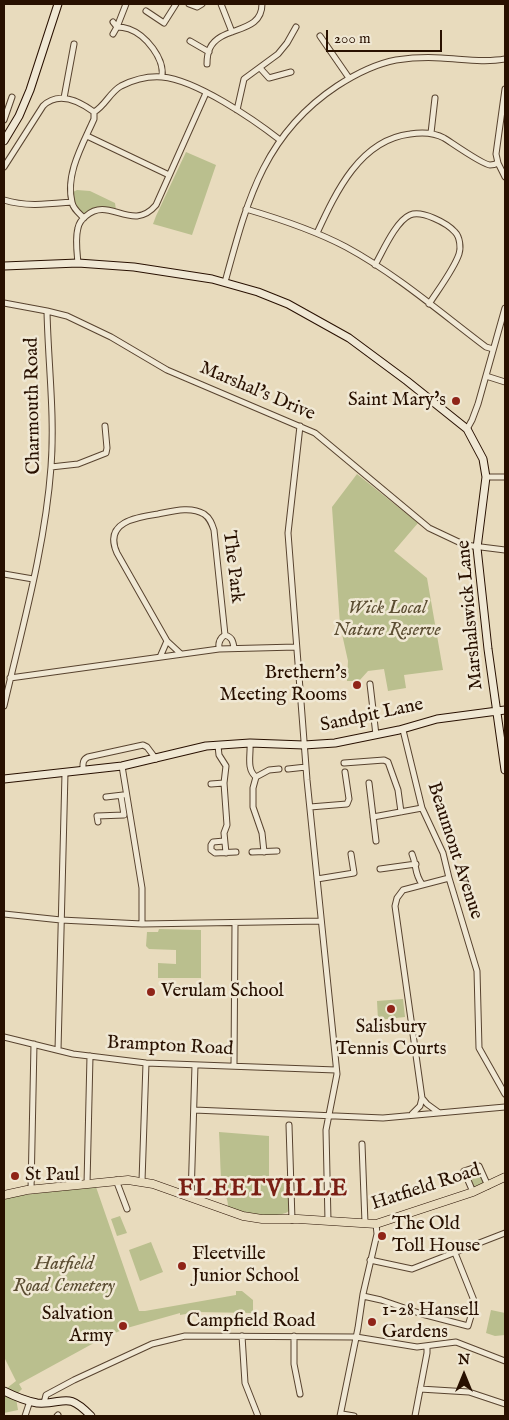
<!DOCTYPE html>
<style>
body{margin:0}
#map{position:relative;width:509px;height:1420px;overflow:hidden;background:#e8dbbd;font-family:"IM FELL English",serif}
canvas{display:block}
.frame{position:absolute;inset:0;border:5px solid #281000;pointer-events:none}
.north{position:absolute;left:439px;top:1350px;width:50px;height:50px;-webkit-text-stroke:4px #f0e8d4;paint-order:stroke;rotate:0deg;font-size:14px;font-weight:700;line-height:20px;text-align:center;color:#281000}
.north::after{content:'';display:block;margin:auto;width:18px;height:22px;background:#281000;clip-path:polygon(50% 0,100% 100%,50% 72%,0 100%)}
.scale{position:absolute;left:326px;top:30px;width:116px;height:22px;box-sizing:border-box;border:2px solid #281000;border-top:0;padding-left:6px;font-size:15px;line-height:18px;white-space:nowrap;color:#281000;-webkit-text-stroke:4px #f0e8d4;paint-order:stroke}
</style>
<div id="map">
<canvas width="509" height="1420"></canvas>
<div class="frame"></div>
<div class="north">N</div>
<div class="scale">200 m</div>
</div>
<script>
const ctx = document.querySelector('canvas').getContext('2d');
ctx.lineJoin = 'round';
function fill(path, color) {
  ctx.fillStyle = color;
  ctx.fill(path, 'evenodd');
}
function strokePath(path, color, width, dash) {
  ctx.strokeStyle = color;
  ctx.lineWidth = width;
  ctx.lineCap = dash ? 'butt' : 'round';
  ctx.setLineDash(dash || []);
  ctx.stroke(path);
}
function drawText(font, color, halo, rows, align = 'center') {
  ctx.font = font + ' "IM FELL English",serif';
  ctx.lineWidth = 5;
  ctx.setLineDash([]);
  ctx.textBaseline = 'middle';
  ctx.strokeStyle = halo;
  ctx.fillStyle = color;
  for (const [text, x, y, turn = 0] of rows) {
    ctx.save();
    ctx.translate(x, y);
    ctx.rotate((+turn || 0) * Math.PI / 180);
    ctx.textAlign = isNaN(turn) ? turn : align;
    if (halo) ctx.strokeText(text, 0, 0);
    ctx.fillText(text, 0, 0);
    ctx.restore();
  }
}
const green = new Path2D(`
 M 186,152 L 216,165 L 192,235 L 153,224 L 156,216 Z
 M 77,190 L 90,191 L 115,203 L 116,210 C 104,207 95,207 83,214 C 77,207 74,202 73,192 Z
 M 357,474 L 418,523 L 394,551 L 427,578 L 443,670 L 404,675 L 406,688 L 388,691 L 384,669 L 368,671 L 359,681 L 347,681 L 348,661 L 340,625 L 332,507 Z
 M 159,929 L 201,930 L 201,978 L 158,978 L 158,963 L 176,964 L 176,950 L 149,949 L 146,946 L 147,932 L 158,932 Z
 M 403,999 L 405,1017 L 378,1020 L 377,1001 Z
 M 219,1132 L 269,1136 L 269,1177 L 289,1176 L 289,1211 C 278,1220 242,1212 228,1208 C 229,1200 222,1188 221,1178 C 220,1163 220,1147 219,1132 Z
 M 477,1167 L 486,1185 L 472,1190 L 465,1171 Z
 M 96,1187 L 139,1311 L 145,1311 L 236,1295 L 236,1291 L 242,1291 L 253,1300 L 253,1313 L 197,1312 L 180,1315 L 180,1313 L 127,1328 L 103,1338 L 19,1384 L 22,1389 L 18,1393 L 7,1388 L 16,1381 L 4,1357 L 4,1200 L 14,1196 Z
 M 120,1216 L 127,1233 L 117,1236 L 111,1219 Z
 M 151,1242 L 163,1272 L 140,1281 L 129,1250 Z
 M 491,1310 L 505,1313 L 505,1335 L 495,1336 L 486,1333 Z
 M 4,1391 L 16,1398 L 18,1410 L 4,1413 Z`);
const street = new Path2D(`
 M 126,4 L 117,27 C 121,27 126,28 129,29 C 146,35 165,59 162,77
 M 189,4 L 197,7 L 202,4
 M 221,4 L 232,32
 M 146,11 L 164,23 L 176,4
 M 113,34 L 117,27 L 113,22
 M 320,36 L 349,78
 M 190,41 L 209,52
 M 207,64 C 207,59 208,52 210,48 C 221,25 262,35 262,4
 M 260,68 L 269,78 L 291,72
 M 505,89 L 496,154 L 498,163 L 505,177
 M 64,98 L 74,44
 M 237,110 L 244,79 L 278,54 L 287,43 L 296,27
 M 94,112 C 105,106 110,92 121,86 C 133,80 149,76 162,77 C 196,80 253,119 280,140
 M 4,120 L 12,97
 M 431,133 L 435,98
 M 87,136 L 169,175
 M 4,167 L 43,106 C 58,91 79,101 94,112
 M 4,200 C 26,207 49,204 72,202
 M 246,209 C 280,219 314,230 346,247 C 396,274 441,313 486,347 L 493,349
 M 84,218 C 79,213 73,209 72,202 C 65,174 83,144 94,119 L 94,112
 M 317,233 C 336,192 360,140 410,134 C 422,132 433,132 444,138 C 452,143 483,165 490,165 C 492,165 496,164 498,163
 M 78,263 C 77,252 75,239 78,228 C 79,223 82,219 86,216 C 103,201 119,217 137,216 C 146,215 151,211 156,205 L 206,93
 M 375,265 C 383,251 396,221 410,215 C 422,210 447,223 455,232 C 460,237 461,248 459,254 C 454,269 438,290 429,304
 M 225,282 C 247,202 263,135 337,86 C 354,75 375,64 396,60 C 410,58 426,57 441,58 C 462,59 484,63 505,59
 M 4,303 L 47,311 L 67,316 L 111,337 L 167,370 L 315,433 L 429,528 L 465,545 L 505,550
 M 486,376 L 505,382
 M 300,426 L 288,533 L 307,780 L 337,1074 L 326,1130 L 328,1221
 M 467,429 L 472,420 L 478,404 L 505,308
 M 51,467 L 78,464 L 106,453 L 107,448 L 105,426
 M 486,477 L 505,477
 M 4,574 L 33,579
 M 167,641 L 181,654
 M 219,649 C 218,642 220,638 225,635
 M 160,657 L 167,641 L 117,553 C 103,522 137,517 158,514 C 173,511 191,506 204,514 C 210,518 212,524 214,530 L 225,635 C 232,637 233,641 234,648
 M 10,678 L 219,649 L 296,647
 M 370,684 L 376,735
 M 4,706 C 22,628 45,548 51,467 C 55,415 48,362 47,311
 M 403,730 L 422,808 L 443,853 L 449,878 L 477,971 L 479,1048 L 505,1094
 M 250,743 C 251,755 246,769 256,777
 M 218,746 L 219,755 L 226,766 L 224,783 L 227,825 L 224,833 L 226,853
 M 344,763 L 384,760 L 388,762 L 398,790 L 401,812
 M 122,766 L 142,888 L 142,924
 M 288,769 L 306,767
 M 83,770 C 83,764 82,760 88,757 L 143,745 L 147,747 L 156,759
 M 369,783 L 376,841
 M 211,784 L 224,783
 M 106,797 L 123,795
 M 310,807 L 347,804 L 349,799 L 345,772
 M 373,817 L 422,808
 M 98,822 L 97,816 L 124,815 L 121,796
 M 224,841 L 213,842 L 211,845 L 211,850 L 215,853 L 236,852
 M 252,852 L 277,851
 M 264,852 L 262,833 L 253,807 L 253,788 L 256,777 L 269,770 L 279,769
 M 412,854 C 417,866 414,873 422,884
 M 380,869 L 416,864
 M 317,879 L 354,873 L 351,854
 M 4,914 L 61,920 L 142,924 L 321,921
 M 4,1037 L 73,1054 L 146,1063 L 336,1070
 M 58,1050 L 65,773
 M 234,1065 L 235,924
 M 422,1098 L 427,1104 L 438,1112
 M 194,1110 L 383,1118 L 505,1107
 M 412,1114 L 420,1106 L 422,1098 L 395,906 L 397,898 L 403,890 L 449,878
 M 289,1125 L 292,1220
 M 362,1144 L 365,1223
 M 116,1180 L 127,1209
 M 142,1181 L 146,1063
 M 87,1184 L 90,1056
 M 31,1190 L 34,1044
 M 473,1192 L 464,1171 L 479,1166 L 488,1186
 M 191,1198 L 195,1065
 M 455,1253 L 475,1303
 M 370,1260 L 412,1269 L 505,1233
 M 363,1296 L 381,1300 L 422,1314 L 468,1326 L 471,1316
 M 242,1336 L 245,1383 L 258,1416
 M 294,1336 L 294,1364 L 300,1394
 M 420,1389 L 469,1392 L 505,1404
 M 44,1403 L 46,1395 L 74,1380 L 152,1344 L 185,1336 L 356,1337 L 417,1347 L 456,1342 L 505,1361
 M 342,1414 L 354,1416
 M 25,1416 L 30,1401
 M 57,1416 L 58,1415
 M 340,1416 L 358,1328 L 363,1294 L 377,1234 L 376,1224
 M 415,1416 L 427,1353 L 427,1347`);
const secondary = new Path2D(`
 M 4,141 L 19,116 L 30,90 L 58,4
 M 4,266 L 78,263 L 134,267 L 212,279 L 258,292 L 288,304 L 349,338 L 407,381 L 467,429 L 483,459 L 486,477 L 477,548 L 488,649 L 505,770
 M 4,779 L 122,766 L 206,746 L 250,743 L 304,745 L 335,743 L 399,730 L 437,719 L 505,710
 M 4,1391 C 14,1396 26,1401 37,1403 C 65,1405 66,1390 91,1416`);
const primary = new Path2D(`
 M 4,1195 L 27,1190 L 128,1180 L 153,1184 L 243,1216 L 262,1219 L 298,1219 L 376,1224 L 473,1192 L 505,1177`);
const markers = [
 [456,401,5,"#8f2418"],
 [357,685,5,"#8f2418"],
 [151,992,5,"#8f2418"],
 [391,1009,5,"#8f2418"],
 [15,1176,5,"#8f2418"],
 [382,1236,5,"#8f2418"],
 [182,1266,5,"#8f2418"],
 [372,1322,5,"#8f2418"],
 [123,1326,5,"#8f2418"]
];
const streetNames = [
 ["Marshal's Drive",257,392,23],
 ["Charmouth Road",34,406,-91],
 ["The Park",232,567,83],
 ["Marshalswick Lane",471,615,-95],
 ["Sandpit Lane",372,716,-12],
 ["Beaumont Avenue",454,851,72],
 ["Brampton Road",170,1047,3],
 ["Hatfield Road",426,1188,-18],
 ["Campfield Road",251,1322]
];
const poiNames = [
 ["Saint Mary's",446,401,"right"],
 ["Brethern's",347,674,"right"],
 ["Meeting Rooms",347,696,"right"],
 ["Verulam School",161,992],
 ["Salisbury",391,1028,"center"],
 ["Tennis Courts",391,1050,"center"],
 ["St Paul",25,1176],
 ["The Old",392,1225],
 ["Toll House",392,1247],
 ["Fleetville",192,1255],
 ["Junior School",192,1277],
 ["1-28 Hansell",382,1311],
 ["Gardens",382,1333],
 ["Salvation",113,1315,"right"],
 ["Army",113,1337,"right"]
];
const parkNames = [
 ["Wick Local",387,609],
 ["Nature Reserve",387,631],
 ["Hatfield",64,1265],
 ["Road Cemetery",64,1287]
];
const districtNames = [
 ["FLEETVILLE",263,1190]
];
fill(green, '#babf8e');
strokePath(street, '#58432f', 7);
strokePath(secondary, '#281000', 9);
strokePath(primary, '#281000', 9);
strokePath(street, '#f0e8d4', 5);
strokePath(secondary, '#f0e8d4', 7);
strokePath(primary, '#e8dbbd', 8);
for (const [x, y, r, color] of markers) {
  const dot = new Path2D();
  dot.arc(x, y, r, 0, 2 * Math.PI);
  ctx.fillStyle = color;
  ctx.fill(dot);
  strokePath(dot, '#f0e8d4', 2);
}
drawText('19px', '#281000', '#f0e8d4', streetNames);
drawText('19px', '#281000', '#f0e8d4', poiNames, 'left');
drawText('italic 19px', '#5b4d32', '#f0e8d4', parkNames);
ctx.letterSpacing = '1px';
drawText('bold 24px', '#7a1f14', '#f0e8d4', districtNames);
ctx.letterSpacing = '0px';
</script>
